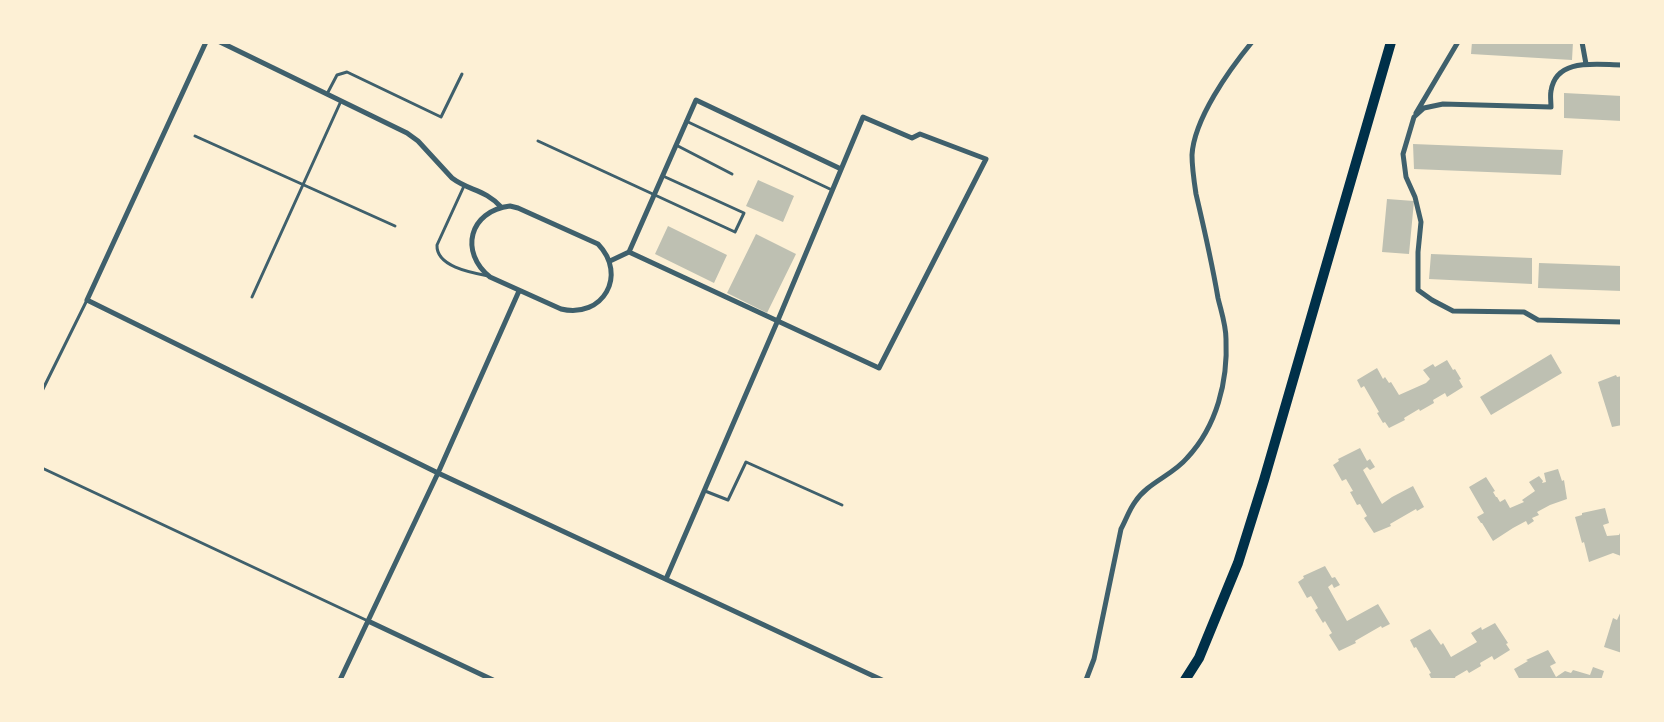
<!DOCTYPE html>
<style>
body{margin:0}
#map{position:relative;width:1664px;height:722px;overflow:hidden;background:#fdf0d5;font-family:"DM Sans",sans-serif}
canvas{display:block}
.frame{position:absolute;inset:0;border:44px solid #fdf0d5;pointer-events:none}
</style>
<div id="map">
<canvas width="1664" height="722"></canvas>
<div class="frame"></div>
</div>
<script>
const ctx = document.querySelector('canvas').getContext('2d');
ctx.lineJoin = 'round';
function fill(path, color) {
  ctx.fillStyle = color;
  ctx.fill(path, 'evenodd');
}
function strokePath(path, color, width, dash) {
  ctx.strokeStyle = color;
  ctx.lineWidth = width;
  ctx.lineCap = dash ? 'butt' : 'round';
  ctx.setLineDash(dash || []);
  ctx.stroke(path);
}
const building = new Path2D(`
 M 1472,42 L 1573,42 L 1572,60 L 1471,54 Z
 M 1564,93 L 1622,96 L 1622,121 L 1564,118 Z
 M 1413,144 L 1563,150 L 1561,175 L 1414,169 Z
 M 758,180 L 794,196 L 783,222 L 746,206 Z
 M 1387,199 L 1414,201 L 1409,254 L 1382,252 Z
 M 668,226 L 727,255 L 714,283 L 655,254 Z
 M 756,234 L 796,254 L 767,313 L 727,293 Z
 M 1431,254 L 1532,258 L 1532,284 L 1429,279 Z
 M 1539,263 L 1622,266 L 1622,291 L 1538,288 Z
 M 1551,354 L 1562,373 L 1491,415 L 1480,397 Z
 M 1447,360 L 1453,370 L 1455,369 L 1461,379 L 1459,380 L 1463,387 L 1447,397 L 1445,393 L 1433,400 L 1434,403 L 1420,411 L 1419,409 L 1404,418 L 1405,420 L 1389,428 L 1385,422 L 1383,423 L 1377,413 L 1379,412 L 1364,386 L 1361,388 L 1357,380 L 1377,368 L 1383,379 L 1385,377 L 1389,383 L 1391,382 L 1399,395 L 1426,383 L 1430,379 L 1423,370 L 1433,364 L 1435,367 Z
 M 1616,375 L 1617,377 L 1622,376 L 1622,425 L 1612,427 L 1598,382 Z
 M 1360,448 L 1367,461 L 1370,459 L 1375,467 L 1370,470 L 1367,467 L 1363,470 L 1382,504 L 1392,497 L 1413,486 L 1424,507 L 1417,511 L 1416,509 L 1390,524 L 1391,526 L 1374,533 L 1364,518 L 1367,516 L 1360,504 L 1357,505 L 1350,492 L 1353,491 L 1346,479 L 1342,481 L 1333,465 L 1339,461 L 1338,459 Z
 M 1558,469 L 1562,481 L 1564,480 L 1567,499 L 1550,505 L 1537,512 L 1539,515 L 1532,518 L 1534,521 L 1528,525 L 1526,521 L 1513,528 L 1493,541 L 1482,523 L 1481,523 L 1477,517 L 1484,513 L 1469,487 L 1486,477 L 1495,491 L 1493,492 L 1496,497 L 1497,497 L 1500,502 L 1505,499 L 1510,508 L 1524,502 L 1522,500 L 1535,491 L 1529,482 L 1539,476 L 1543,481 L 1542,483 L 1546,482 L 1544,473 Z
 M 1605,508 L 1609,523 L 1603,525 L 1607,536 L 1619,535 L 1622,529 L 1622,554 L 1621,556 L 1613,553 L 1589,562 L 1584,542 L 1582,543 L 1575,517 L 1582,515 L 1582,513 Z
 M 1325,566 L 1332,578 L 1335,577 L 1340,585 L 1334,588 L 1332,584 L 1328,587 L 1347,621 L 1378,604 L 1390,624 L 1382,628 L 1381,626 L 1355,641 L 1356,643 L 1339,651 L 1329,635 L 1332,633 L 1325,621 L 1323,623 L 1315,610 L 1318,608 L 1311,596 L 1307,598 L 1298,582 L 1304,578 L 1303,576 Z
 M 1622,609 L 1622,653 L 1604,647 L 1613,618 L 1617,620 Z
 M 1495,623 L 1508,643 L 1506,644 L 1510,650 L 1494,660 L 1492,656 L 1480,663 L 1481,666 L 1469,673 L 1467,670 L 1455,677 L 1456,680 L 1432,680 L 1429,674 L 1431,673 L 1416,647 L 1414,648 L 1410,640 L 1430,629 L 1441,645 L 1443,643 L 1451,657 L 1477,642 L 1471,633 L 1481,627 L 1482,630 Z
 M 1548,650 L 1556,663 L 1550,666 L 1556,677 L 1565,671 L 1571,673 L 1573,670 L 1590,675 L 1593,667 L 1604,671 L 1601,680 L 1520,680 L 1514,669 L 1528,661 L 1526,660 Z`);
const service = new Path2D(`
 M 327,94 L 337,75 L 347,72 L 441,117 L 462,74
 M 686,121 L 832,190
 M 195,136 L 395,226
 M 538,141 L 735,232 L 744,213 L 663,176
 M 676,145 L 732,174
 M 464,186 L 437,245 C 436,267 473,273 489,276
 M 252,297 L 341,101
 M 42,391 L 87,300
 M 42,468 L 368,621
 M 705,491 L 728,500 L 746,462 L 842,505`);
const minor = new Path2D(`
 M 206,42 L 87,300 L 438,473 L 882,680
 M 220,42 L 407,133 L 418,141 L 452,178 C 469,191 485,189 501,207
 M 1582,42 L 1586,64
 M 1622,65 C 1597,65 1556,57 1551,91 C 1550,96 1551,102 1551,107 L 1443,104 L 1424,108 L 1414,117 L 1403,154 L 1406,177 L 1415,197 L 1421,222 L 1418,252 L 1418,290 L 1432,300 L 1453,311 L 1524,312 L 1538,320 L 1622,322
 M 1416,113 L 1458,42
 M 510,206 L 518,208 L 598,244 C 628,275 603,319 561,309 L 490,277 C 459,252 469,211 510,206 Z
 M 629,252 L 696,100 L 841,169
 M 610,261 L 629,252 L 879,368 L 986,159 L 920,134 L 912,138 L 863,117 L 778,320 L 666,579
 M 368,621 L 493,680
 M 340,680 L 438,473 L 519,291
 M 1086,680 L 1094,659 L 1121,529 C 1126,520 1129,510 1135,502 C 1147,483 1173,475 1187,458 C 1217,426 1228,381 1226,339 C 1226,325 1221,311 1218,298 C 1212,263 1204,228 1196,194 C 1194,181 1192,168 1192,155 C 1194,119 1229,70 1252,42`);
const trunk = new Path2D(`
 M 1185,680 L 1199,658 L 1238,563 L 1264,480 L 1391,42`);
fill(building, '#bec0b2');
strokePath(service, '#3f606c', 3);
strokePath(minor, '#3f606c', 5);
strokePath(trunk, '#003049', 10);
</script>
